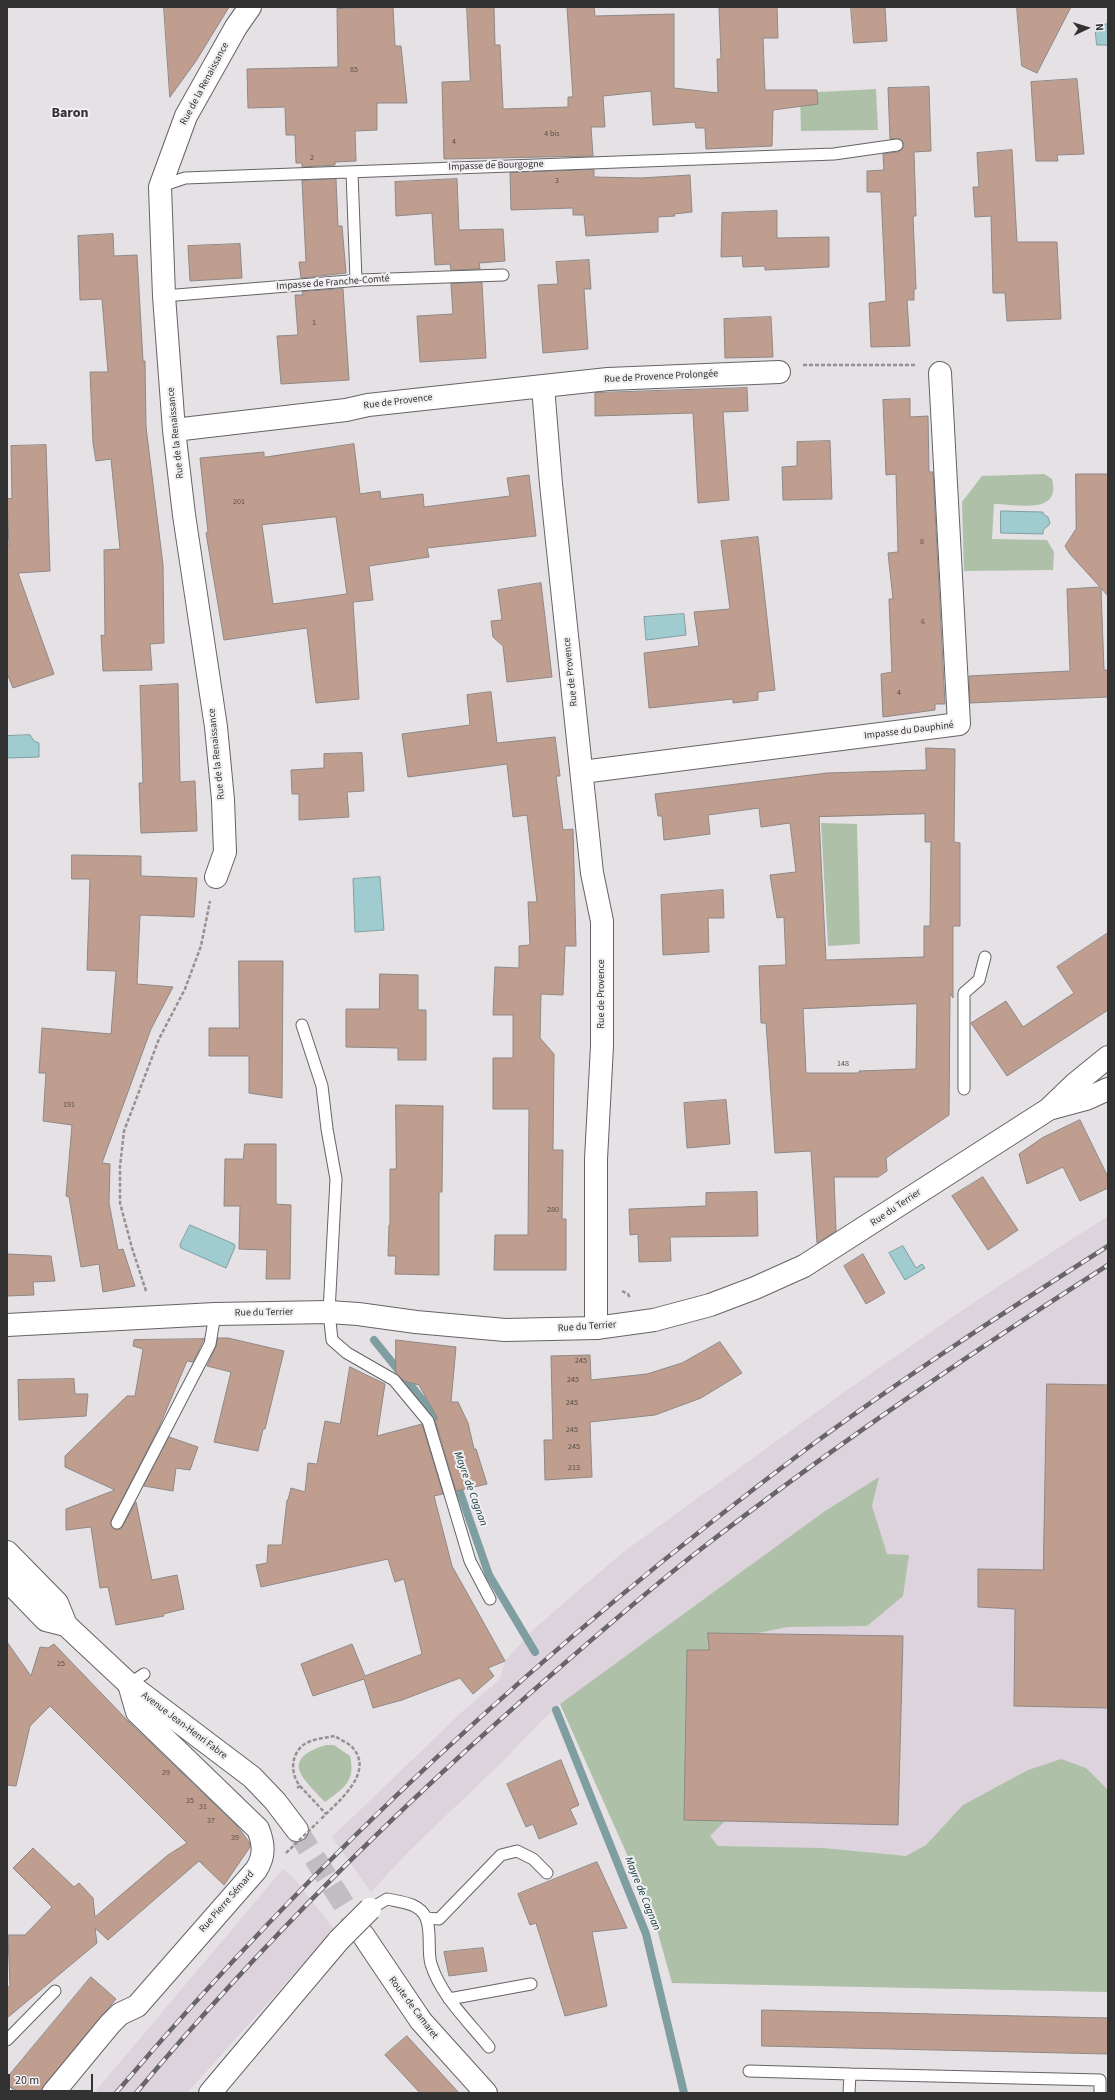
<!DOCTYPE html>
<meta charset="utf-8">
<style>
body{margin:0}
#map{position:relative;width:1115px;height:2100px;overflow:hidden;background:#e5e1e5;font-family:"Source Sans 3",sans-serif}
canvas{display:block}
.frame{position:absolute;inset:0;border:8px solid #333233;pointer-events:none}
.north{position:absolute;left:1067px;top:8px;width:40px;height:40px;-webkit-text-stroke:3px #f2eff2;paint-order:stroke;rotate:86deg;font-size:11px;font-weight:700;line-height:16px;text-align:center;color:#333233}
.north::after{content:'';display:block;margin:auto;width:14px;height:18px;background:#333233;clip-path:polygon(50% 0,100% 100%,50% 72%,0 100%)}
.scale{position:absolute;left:8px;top:2074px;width:85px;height:18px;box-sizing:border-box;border:2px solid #333233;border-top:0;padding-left:5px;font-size:12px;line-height:14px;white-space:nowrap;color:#333233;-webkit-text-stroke:3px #f2eff2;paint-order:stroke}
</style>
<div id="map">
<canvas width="1115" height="2100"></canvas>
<div class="frame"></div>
<div class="north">N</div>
<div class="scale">20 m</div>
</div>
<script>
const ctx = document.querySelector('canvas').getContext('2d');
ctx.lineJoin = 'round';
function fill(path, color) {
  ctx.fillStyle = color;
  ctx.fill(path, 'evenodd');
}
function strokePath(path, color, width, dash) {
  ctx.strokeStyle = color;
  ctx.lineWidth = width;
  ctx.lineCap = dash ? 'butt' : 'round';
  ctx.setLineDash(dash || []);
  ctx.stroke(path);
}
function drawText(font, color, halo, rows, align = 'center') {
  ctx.font = font + ' "Source Sans 3",sans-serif';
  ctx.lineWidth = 4;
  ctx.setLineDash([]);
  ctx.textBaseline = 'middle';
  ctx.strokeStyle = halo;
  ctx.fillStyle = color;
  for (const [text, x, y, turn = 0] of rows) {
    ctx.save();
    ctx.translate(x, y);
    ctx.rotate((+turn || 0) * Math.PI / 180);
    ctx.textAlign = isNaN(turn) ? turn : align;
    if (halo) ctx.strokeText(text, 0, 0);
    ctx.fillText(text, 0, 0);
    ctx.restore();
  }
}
const built = new Path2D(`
 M 1108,1216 L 1108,1992 L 672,1983 L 651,1908 L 560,1704 L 544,1718 L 502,1762 L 408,1852 L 371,1892 L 332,1837 L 465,1709 L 500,1679 L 505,1661 L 534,1629 L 622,1553 L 847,1390 L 976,1301 Z
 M 283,1869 L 293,1877 L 334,1929 L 187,2093 L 94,2093 Z`);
const green = new Path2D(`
 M 876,89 L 878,130 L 801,131 L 800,93 Z
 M 1044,474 L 1052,479 C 1062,516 1015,504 994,504 L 992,539 L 1047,540 L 1054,552 L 1053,570 L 964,571 L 962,502 L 982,476 Z
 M 821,823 L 857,824 L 860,944 L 828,946 Z
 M 879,1477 L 872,1506 L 887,1554 L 909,1555 L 903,1596 L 867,1626 L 788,1627 L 758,1633 L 709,1633 L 709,1650 L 687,1650 L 684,1820 L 725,1821 L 710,1836 L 718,1846 L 823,1848 L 906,1856 L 926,1845 L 963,1805 L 1028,1770 L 1061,1759 L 1086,1768 L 1108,1790 L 1108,1992 L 672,1983 L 651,1908 L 560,1704 L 825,1511 Z
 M 326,1745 L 334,1745 L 350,1756 C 356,1781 344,1788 325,1802 C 304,1779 278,1760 326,1745 Z`);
const water = new Path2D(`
 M 1095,24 L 1108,24 L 1108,45 L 1097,45 Z
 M 1001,511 L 1043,512 L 1043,514 L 1048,517 L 1050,524 L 1043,530 L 1043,534 L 1001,533 Z
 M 684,614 L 686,635 L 646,640 L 644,617 Z
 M 30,735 L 34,741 L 39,743 L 39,757 L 7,758 L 7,736 Z
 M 380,877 L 384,930 L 355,932 L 353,879 Z
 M 190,1225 L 234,1244 L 235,1247 L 226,1268 L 181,1248 L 180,1245 Z
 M 903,1246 L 916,1268 L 922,1264 L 925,1268 L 905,1280 L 889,1253 Z`);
const stream = new Path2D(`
 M 374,1340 L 429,1408 L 439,1431
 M 456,1481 L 489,1575 L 535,1652
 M 556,1710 L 646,1934 L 684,2093`);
const building = new Path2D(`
 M 164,7 L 229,7 L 196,61 L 170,97 Z
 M 372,7 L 393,7 L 395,46 L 401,46 L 407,103 L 377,103 L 377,130 L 355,131 L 356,161 L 335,162 L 335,165 L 302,167 L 302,163 L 296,163 L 295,135 L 286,135 L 285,107 L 248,108 L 247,69 L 338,67 L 337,9 Z
 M 467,7 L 494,7 L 495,45 L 500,45 L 503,109 L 568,107 L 568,97 L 573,97 L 567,7 L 594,7 L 595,16 L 674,14 L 674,88 L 718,93 L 717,59 L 721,59 L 719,7 L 777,7 L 778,38 L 763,38 L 765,90 L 817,90 L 818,104 L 773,110 L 772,146 L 706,149 L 705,128 L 696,128 L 695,122 L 653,125 L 651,91 L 603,96 L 605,127 L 591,127 L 593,156 L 444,159 L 442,82 L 470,81 Z
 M 851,7 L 885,7 L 887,41 L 854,43 Z
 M 1017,7 L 1071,7 L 1037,73 L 1022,66 Z
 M 1077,79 L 1084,154 L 1057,155 L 1058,161 L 1036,161 L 1031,82 Z
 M 929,87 L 931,151 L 914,152 L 916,216 L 913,216 L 916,289 L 914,289 L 914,300 L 907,300 L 910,346 L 871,347 L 869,303 L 886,301 L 881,192 L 867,192 L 867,171 L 884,170 L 883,154 L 898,152 L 904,147 L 903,141 L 900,139 L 890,139 L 888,88 Z
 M 1012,150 L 1017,242 L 1057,242 L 1061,319 L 1007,321 L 1005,293 L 993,293 L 991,216 L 975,217 L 973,187 L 979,187 L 977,153 Z
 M 594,170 L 594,177 L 641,178 L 690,175 L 692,212 L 674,214 L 675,216 L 658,217 L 658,232 L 586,236 L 584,215 L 573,215 L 573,208 L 511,210 L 510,173 Z
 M 336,179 L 338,226 L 342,226 L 346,273 L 301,278 L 299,262 L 306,262 L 302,181 Z
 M 457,179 L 459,230 L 503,229 L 505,261 L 479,263 L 480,269 L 451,270 L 450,264 L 435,265 L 432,213 L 396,216 L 395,182 Z
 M 777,211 L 777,238 L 829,237 L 829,267 L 765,270 L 765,266 L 743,267 L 742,256 L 721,257 L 722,213 Z
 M 113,234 L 114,256 L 137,255 L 143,361 L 145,361 L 146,427 L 163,565 L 164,643 L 150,644 L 152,670 L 103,671 L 101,635 L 105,636 L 104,550 L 120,549 L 111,459 L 96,461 L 93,443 L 90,372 L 108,372 L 102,299 L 80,300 L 78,236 Z
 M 240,244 L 242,278 L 190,281 L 188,246 Z
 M 589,260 L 591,289 L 584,289 L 588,349 L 543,353 L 538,285 L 558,284 L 556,262 Z
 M 482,283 L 486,358 L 420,362 L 417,316 L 453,314 L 451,284 Z
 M 343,289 L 349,380 L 281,384 L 277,336 L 298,335 L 295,295 L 303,295 L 302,292 Z
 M 771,317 L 773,357 L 725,358 L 724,319 Z
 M 747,388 L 748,411 L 723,412 L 729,500 L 698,503 L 693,413 L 595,416 L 595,393 Z
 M 910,399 L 910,417 L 928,416 L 929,472 L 933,472 L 945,704 L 935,704 L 935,710 L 883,717 L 881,674 L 892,672 L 889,599 L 893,599 L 888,553 L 898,552 L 896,474 L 886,475 L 883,400 Z
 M 830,441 L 832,499 L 783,500 L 782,467 L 797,466 L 797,442 Z
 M 354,444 L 360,494 L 380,491 L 381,499 L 423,494 L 424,507 L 510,496 L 507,478 L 529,475 L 536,536 L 427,548 L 429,557 L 369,566 L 373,600 L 353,602 L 359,699 L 316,703 L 307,628 L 224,640 L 206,533 L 208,532 L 200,458 L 264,452 L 264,457 ZM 336,517 L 347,594 L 273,604 L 262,525 Z
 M 46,445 L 50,571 L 18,573 L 54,674 L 13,688 L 7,673 L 7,546 L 9,546 L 7,498 L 12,499 L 11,446 Z
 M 1076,474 L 1108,474 L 1108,596 L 1101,588 L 1104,670 L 1108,670 L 1108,697 L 970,703 L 969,676 L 1070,671 L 1067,589 L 1100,587 L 1070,554 L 1065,546 L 1076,529 Z
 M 758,537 L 775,690 L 758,692 L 758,700 L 733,703 L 733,699 L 649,708 L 644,653 L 699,646 L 694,612 L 730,609 L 721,541 Z
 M 541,583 L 552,677 L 507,682 L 503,646 L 493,637 L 491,621 L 502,620 L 498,590 Z
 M 178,684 L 180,782 L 195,781 L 197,831 L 141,833 L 139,783 L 143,783 L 140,686 Z
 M 491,692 L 497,743 L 555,737 L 560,776 L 556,776 L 563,830 L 573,829 L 576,946 L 565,946 L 563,995 L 541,994 L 540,1038 L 554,1054 L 553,1150 L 563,1150 L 562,1219 L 566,1219 L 566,1270 L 494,1270 L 495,1235 L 528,1235 L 529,1109 L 493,1109 L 493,1058 L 513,1058 L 513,1015 L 493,1015 L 495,967 L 519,968 L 519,946 L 530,945 L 528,902 L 537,902 L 527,815 L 513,817 L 507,764 L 408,777 L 402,734 L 470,725 L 467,695 Z
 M 926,748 L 955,749 L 954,842 L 960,843 L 960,926 L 953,926 L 953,998 L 950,993 L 949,1115 L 886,1158 L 887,1171 L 878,1177 L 834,1177 L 836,1231 L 817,1243 L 811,1151 L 775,1153 L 766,1023 L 761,1023 L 759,966 L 786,965 L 784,917 L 777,918 L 770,875 L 796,872 L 790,823 L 761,827 L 759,808 L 708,815 L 710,834 L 664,840 L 662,816 L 658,816 L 655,794 L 827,773 L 926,770 ZM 925,814 L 925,842 L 931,842 L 930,926 L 924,926 L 924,957 L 826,960 L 819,817 ZM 917,1004 L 916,1069 L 859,1071 L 859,1073 L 806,1073 L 803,1009 Z
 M 362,753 L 364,791 L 347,792 L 349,817 L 299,820 L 299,794 L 292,794 L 291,770 L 324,768 L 324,754 Z
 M 72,855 L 141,856 L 141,876 L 197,878 L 194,917 L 140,915 L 137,984 L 173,987 L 151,1029 L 102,1163 L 110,1164 L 109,1203 L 118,1250 L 123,1249 L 135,1286 L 103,1292 L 99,1264 L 81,1267 L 69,1197 L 66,1196 L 72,1125 L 43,1121 L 46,1073 L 39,1073 L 42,1028 L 111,1034 L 116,971 L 87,970 L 90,879 L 72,879 Z
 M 723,890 L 724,918 L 708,918 L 709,952 L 663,955 L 661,895 Z
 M 1108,933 L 1108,1010 L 1007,1076 L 971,1023 L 1006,1001 L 1023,1027 L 1074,993 L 1057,967 Z
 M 239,961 L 283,961 L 282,1098 L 249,1093 L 249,1056 L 209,1056 L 209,1028 L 239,1028 Z
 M 380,974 L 418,975 L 418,1010 L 426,1010 L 426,1060 L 398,1060 L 398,1048 L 346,1047 L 346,1009 L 379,1009 Z
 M 726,1100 L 730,1144 L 687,1148 L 684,1103 Z
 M 396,1105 L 443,1106 L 442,1192 L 439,1192 L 439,1275 L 395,1274 L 396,1256 L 388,1256 L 389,1225 L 390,1225 L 390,1169 L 396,1169 Z
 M 1080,1120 L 1108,1177 L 1108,1188 L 1080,1201 L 1063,1167 L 1027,1184 L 1019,1154 L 1042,1138 Z
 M 245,1144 L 276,1144 L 276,1204 L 291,1205 L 290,1279 L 266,1279 L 267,1250 L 239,1249 L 240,1206 L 224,1206 L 225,1159 L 243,1159 Z
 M 983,1177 L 1018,1230 L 988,1250 L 952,1196 Z
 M 757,1192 L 758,1236 L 670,1237 L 671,1261 L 639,1262 L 638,1234 L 630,1235 L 629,1209 L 706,1206 L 706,1193 Z
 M 7,1254 L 51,1256 L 55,1281 L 33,1282 L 34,1295 L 7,1296 Z
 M 863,1254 L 885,1293 L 866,1304 L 844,1266 Z
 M 218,1338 L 228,1338 L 284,1351 L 265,1429 L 263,1429 L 258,1451 L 214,1442 L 231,1372 L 207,1366 L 216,1347 Z
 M 204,1339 L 193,1362 L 187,1361 L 159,1427 L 110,1523 L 114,1529 L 121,1529 L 136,1502 L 152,1580 L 177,1575 L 184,1609 L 163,1614 L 164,1616 L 116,1625 L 108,1587 L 100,1588 L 91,1527 L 66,1530 L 66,1509 L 115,1490 L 65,1467 L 65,1456 L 127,1396 L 135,1396 L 143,1349 L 133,1346 L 134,1340 Z
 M 396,1340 L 456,1347 L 451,1402 L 458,1402 L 468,1423 L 474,1449 L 476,1449 L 487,1484 L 456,1491 L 435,1420 L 438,1419 L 419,1385 L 404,1381 L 396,1373 Z
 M 720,1342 L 742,1373 L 701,1398 L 655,1415 L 590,1422 L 592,1477 L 545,1480 L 544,1440 L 553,1440 L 551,1356 L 590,1355 L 591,1380 L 647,1374 L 682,1363 Z
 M 350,1367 L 385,1384 L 377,1436 L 422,1424 L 443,1494 L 434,1496 L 452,1566 L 505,1661 L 488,1668 L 494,1676 L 473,1694 L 460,1678 L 402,1700 L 373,1708 L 364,1679 L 313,1696 L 301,1664 L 352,1644 L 365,1676 L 422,1654 L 404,1579 L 395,1582 L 388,1559 L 261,1587 L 256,1565 L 267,1563 L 268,1545 L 282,1545 L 287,1500 L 288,1500 L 291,1488 L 305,1492 L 308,1463 L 317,1464 L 325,1421 L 340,1424 Z
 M 74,1379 L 75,1394 L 88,1394 L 86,1416 L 19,1420 L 18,1380 Z
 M 1047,1384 L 1108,1385 L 1108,1708 L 1014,1706 L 1015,1609 L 978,1607 L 978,1569 L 1043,1570 Z
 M 169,1437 L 198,1447 L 190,1470 L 176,1468 L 173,1491 L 144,1486 Z
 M 708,1633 L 903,1636 L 898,1825 L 684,1820 L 687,1650 L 709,1650 Z
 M 7,1642 L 31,1676 L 40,1647 L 48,1648 L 54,1644 L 128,1721 L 238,1827 L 249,1842 L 250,1847 L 224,1885 L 199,1861 L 108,1940 L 95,1928 L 97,1943 L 7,2018 L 7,1988 L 10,1986 L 8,1935 L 25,1935 L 52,1907 L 13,1868 L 33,1848 L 74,1887 L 79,1883 L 93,1898 L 95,1917 L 168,1855 L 187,1843 L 50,1706 L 30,1726 L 16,1786 L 7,1785 Z
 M 561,1760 L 579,1805 L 570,1809 L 577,1824 L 539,1839 L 533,1824 L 526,1827 L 507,1784 Z
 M 597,1862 L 627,1928 L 592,1932 L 607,2006 L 565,2016 L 536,1923 L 530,1925 L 518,1894 Z
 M 483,1948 L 487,1971 L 449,1976 L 444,1952 Z
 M 91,1977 L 116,1999 L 38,2093 L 19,2093 L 7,2083 L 7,2078 Z
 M 762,2010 L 1108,2018 L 1108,2054 L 762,2046 Z
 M 407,2036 L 459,2093 L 420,2093 L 385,2055 Z`);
const secondaryTunnel = new Path2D(`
 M 297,1830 L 363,1935`);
const path = new Path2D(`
 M 803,365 L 916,365
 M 146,1291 L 132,1248 L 120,1203 L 120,1166 L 124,1131 L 159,1039 L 185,989 L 201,946 L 210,901
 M 622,1291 L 628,1294 L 630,1298
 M 300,1786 L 326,1814
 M 297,1788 L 300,1786 C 291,1775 290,1757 302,1746 C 310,1739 324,1738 335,1736 C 340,1740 349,1743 353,1748 C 375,1774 336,1803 320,1820`);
const lane = new Path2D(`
 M 352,172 L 356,280
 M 161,186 L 185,178 L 834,154 L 897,145
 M 164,296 L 361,280 L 503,275
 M 302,1025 L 322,1086 L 327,1129 L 336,1179 L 329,1312 L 332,1340 L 347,1353 L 394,1380 L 428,1421 L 470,1561 L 490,1599
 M 964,1089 L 964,993 L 979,980 L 985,957
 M 117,1523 L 210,1344 L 215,1314
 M 129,1684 L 144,1674
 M 370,1909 L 387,1899 C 401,1902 420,1903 426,1918 C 432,1932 427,1950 431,1964 C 441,1996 468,2021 489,2047
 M 426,1918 L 439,1919 L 501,1855 L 517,1851 L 533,1859 L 547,1873
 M 449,1999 L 531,1984
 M 7,2040 L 55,1991
 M 749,2071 L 850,2074
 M 7,2092 L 8,2093
 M 849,2093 L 850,2074 L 1100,2080 L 1100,2093`);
const street = new Path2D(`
 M 543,387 L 551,484 L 592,873 L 602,921 L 602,1046 L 596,1159 L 596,1328
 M 174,430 L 346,410 L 368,405 L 608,379 L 779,372
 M 582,772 L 959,724 L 940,373
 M 216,877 L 225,852 L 223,800 L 216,727 L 184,515 L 174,430 L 164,296 L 160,187 L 186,116 L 236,27 L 250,7
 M 53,2093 L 110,2024 L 120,2014 L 137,2006 L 256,1870 C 265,1856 264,1844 258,1829 L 137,1712 L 129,1684
 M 210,2093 L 339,1940`);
const secondary = new Path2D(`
 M 1050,1108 L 1076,1083 L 1108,1057
 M 7,1325 L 215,1314 L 329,1312 L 358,1314 L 416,1322 L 505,1330 L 596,1328 L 654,1320 L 710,1305 L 755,1288 L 804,1266 L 1049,1109 L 1086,1099 L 1108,1089
 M 7,1552 L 57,1603 L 66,1625 L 129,1684 L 252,1777 L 275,1801 L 297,1830
 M 7,1580 L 46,1620 L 66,1625
 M 363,1935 L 421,2021 L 486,2093`);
const rail = new Path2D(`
 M 116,2093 C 322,1849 558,1635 813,1444 C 908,1374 1008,1310 1108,1246
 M 136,2093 C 264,1940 407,1799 558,1669 C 605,1628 652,1587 701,1549 C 832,1447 969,1354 1108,1265`);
const pathBridge = new Path2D(`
 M 286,1853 L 318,1822`);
const streetBridge = new Path2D(`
 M 339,1940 L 370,1909`);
const numberNames = [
 ["85",354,70],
 ["4 bis",552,134],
 ["4",454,142],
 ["2",312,158],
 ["3",557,181],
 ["1",314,323],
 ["201",239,502],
 ["8",922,542],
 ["6",923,622],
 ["4",899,693],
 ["148",843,1064],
 ["191",69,1105],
 ["280",553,1210],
 ["245",581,1361],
 ["245",573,1380],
 ["245",572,1403],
 ["245",572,1430],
 ["245",574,1447],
 ["213",574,1468],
 ["25",61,1664],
 ["29",166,1773],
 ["35",190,1801],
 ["31",203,1807],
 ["37",211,1821],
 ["39",235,1838]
];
const streetNames = [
 ["Rue de la Renaissance",205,84,-62],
 ["Impasse de Bourgogne",496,166,-2],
 ["Impasse de Franche-Comté",333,283,-4],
 ["Rue de Provence Prolongée",661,377,-3],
 ["Rue de Provence",398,402,-7],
 ["Rue de la Renaissance",176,433,-96],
 ["Rue de Provence",571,672,-96],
 ["Impasse du Dauphiné",909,731,-7],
 ["Rue de la Renaissance",217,754,-96],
 ["Rue de Provence",602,994,-90],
 ["Rue du Terrier",896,1208,-34],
 ["Rue du Terrier",264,1313,-1],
 ["Rue du Terrier",587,1327,-4],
 ["Avenue Jean-Henri Fabre",184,1726,37],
 ["Rue Pierre Sémard",227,1902,-49],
 ["Route de Camaret",413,2008,53]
];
const waterNames = [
 ["Mayre de Cagnan",470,1489,70],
 ["Mayre de Cagnan",642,1894,68]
];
const districtNames = [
 ["Baron",70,114]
];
fill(built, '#dcd3dd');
fill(green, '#aec1a8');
fill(water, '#a0ccd0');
strokePath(water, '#7f9ea1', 1);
strokePath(stream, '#7f9ea1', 8);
fill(building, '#c09e8f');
strokePath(building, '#8d8886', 1);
strokePath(secondaryTunnel, '#c1bec1', 22, [22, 11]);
strokePath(lane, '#656366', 13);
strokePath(street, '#656366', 24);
strokePath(secondary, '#656366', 24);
strokePath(path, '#959295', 2.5, [4, 2]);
strokePath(lane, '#fff', 11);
strokePath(street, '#fff', 22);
strokePath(secondary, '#fff', 22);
strokePath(rail, '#676567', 4.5);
strokePath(rail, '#f2eff2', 3, [9]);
strokePath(streetBridge, '#656366', 24, []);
strokePath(pathBridge, '#959295', 2.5, [4, 2]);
strokePath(streetBridge, '#fff', 22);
drawText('8px', '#564d4a', null, numberNames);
drawText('10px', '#333233', '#f2eff2', streetNames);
drawText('italic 11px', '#0c373b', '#f2eff2', waterNames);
drawText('bold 14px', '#323033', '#f2eff2', districtNames);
</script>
